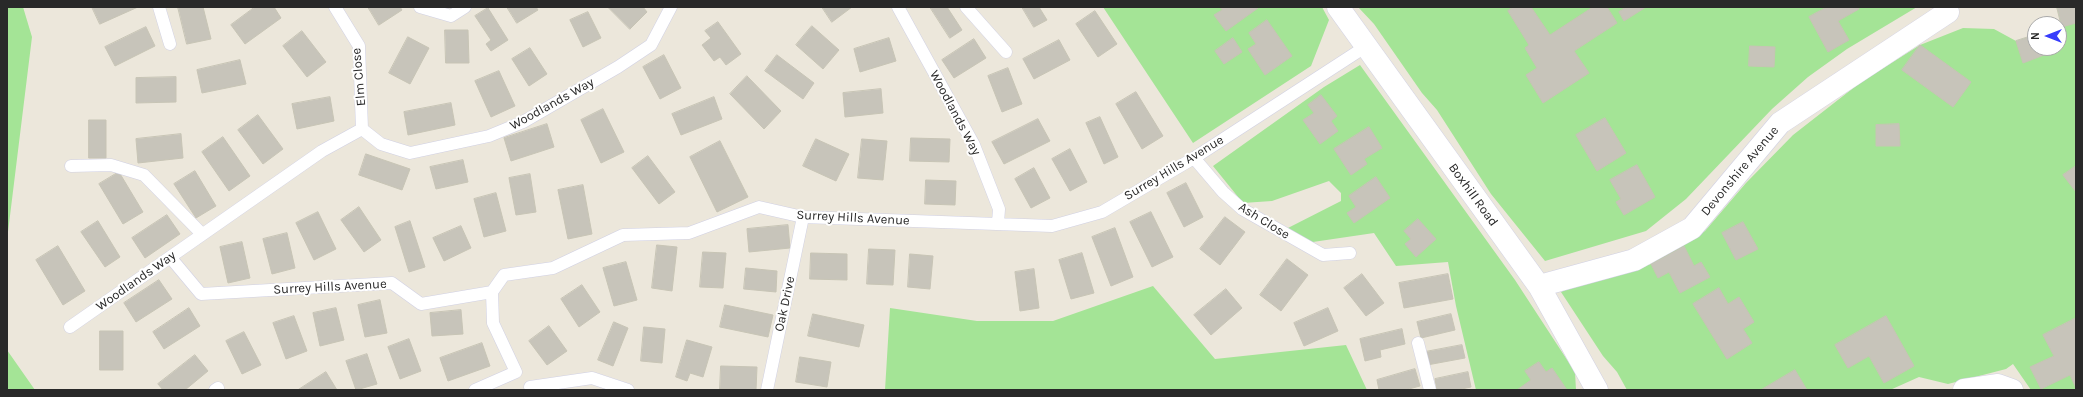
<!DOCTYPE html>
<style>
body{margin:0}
#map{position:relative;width:2083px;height:397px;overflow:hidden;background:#ece7db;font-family:Karla,sans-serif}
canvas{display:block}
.frame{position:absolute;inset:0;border:8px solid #292929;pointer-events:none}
.north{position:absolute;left:2027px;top:16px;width:40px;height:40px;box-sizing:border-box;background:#fff;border:1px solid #a9a9a9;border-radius:50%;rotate:270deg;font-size:11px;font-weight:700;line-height:16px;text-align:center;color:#292929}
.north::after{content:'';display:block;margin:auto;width:14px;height:18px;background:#373cfc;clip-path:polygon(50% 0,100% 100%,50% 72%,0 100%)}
</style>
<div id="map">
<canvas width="2083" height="397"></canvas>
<div class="frame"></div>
<div class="north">N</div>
</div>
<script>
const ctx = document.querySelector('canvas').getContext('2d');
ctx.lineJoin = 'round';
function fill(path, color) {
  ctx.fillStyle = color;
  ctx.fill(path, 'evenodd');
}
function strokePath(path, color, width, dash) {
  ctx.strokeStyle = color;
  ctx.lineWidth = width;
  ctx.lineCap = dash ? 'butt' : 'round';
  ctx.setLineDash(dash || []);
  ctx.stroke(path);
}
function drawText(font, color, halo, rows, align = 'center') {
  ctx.font = font + ' Karla,sans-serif';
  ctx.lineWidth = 4;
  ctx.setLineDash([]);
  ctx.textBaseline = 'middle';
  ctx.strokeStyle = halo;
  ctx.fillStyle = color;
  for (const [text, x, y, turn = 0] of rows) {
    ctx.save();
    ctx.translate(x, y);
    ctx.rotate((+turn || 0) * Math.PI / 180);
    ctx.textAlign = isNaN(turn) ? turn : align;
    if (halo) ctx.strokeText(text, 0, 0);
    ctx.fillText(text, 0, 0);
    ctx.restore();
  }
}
const green = new Path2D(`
 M 7,7 L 23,7 L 32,37 L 7,240 Z
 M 1103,7 L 1322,7 L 1329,20 L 1311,66 L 1193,143 Z
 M 1358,7 L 1917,7 L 1847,49 L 1808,77 L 1772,109 L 1686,199 L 1646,231 L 1545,261 L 1491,194 L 1437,110 L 1422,93 L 1374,24 Z
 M 2057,7 L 2076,7 L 2076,390 L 2031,390 L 2013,364 L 2006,369 L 1948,384 L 1919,377 L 1890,390 L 1627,390 L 1617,372 L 1603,356 L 1561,292 L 1577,283 L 1651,264 L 1705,231 L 1746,183 L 1793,135 L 1861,82 L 1920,45 L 1963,28 L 1994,29 L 2016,41 L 2035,35 L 2035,48 L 2059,48 L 2059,28 L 2062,27 Z
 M 1360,65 L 1515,280 L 1575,372 L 1576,390 L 1476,390 L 1456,306 L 1448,262 L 1396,266 L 1374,233 L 1306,243 L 1284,230 L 1341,201 L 1341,193 L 1329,181 L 1272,201 L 1243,203 L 1213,166 L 1324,87 Z
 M 1153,286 L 1215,359 L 1346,345 L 1367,390 L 885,390 L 890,308 L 977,321 L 1053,321 Z
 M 7,350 L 35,390 L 7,390 Z`);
const building = new Path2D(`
 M 92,7 L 138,7 L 100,24 Z
 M 178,7 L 203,7 L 211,39 L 187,44 Z
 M 255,7 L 274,7 L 281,18 L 245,44 L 231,25 Z
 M 368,7 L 400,7 L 402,10 L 379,25 Z
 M 507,7 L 536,7 L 538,10 L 517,23 Z
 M 608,7 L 643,7 L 647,12 L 630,29 Z
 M 822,7 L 852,7 L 832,22 Z
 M 930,7 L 947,7 L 962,30 L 950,38 Z
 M 1022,7 L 1039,7 L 1047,20 L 1034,27 Z
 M 1220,7 L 1257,7 L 1258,8 L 1226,31 L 1214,15 L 1222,10 Z
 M 1513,7 L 1531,7 L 1550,35 L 1593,7 L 1607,7 L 1617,23 L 1574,51 L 1589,73 L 1543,103 L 1526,75 L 1537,68 L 1525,48 L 1529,45 L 1508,11 Z
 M 1626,7 L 1646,7 L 1624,21 L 1619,12 Z
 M 1827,7 L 1858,7 L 1859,9 L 1838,21 L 1849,40 L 1828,52 L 1809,17 Z
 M 2057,7 L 2076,7 L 2076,23 L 2062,27 Z
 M 488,8 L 508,40 L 491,51 L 486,44 L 491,40 L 475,16 Z
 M 1095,11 L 1117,44 L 1098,57 L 1076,24 Z
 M 588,12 L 601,38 L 583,47 L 570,20 Z
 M 1267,20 L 1292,56 L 1265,75 L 1248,49 L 1256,44 L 1249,33 Z
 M 718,22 L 741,54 L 726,65 L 720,57 L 714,61 L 702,45 L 711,38 L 705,31 Z
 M 812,26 L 839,50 L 823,69 L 796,45 Z
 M 146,27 L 155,46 L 115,66 L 105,47 Z
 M 445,30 L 468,30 L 469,63 L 446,63 Z
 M 302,31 L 326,62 L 307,77 L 283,46 Z
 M 2035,35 L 2035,48 L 2042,48 L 2044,55 L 2023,63 L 2016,41 Z
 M 408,37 L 429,48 L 410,84 L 389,73 Z
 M 889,38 L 896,61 L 860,72 L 854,49 Z
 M 1233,38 L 1242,52 L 1224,64 L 1215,51 Z
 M 974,39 L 986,58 L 954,78 L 942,60 Z
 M 1059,40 L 1070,60 L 1034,79 L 1023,59 Z
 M 1920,45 L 1971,82 L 1953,107 L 1902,70 Z
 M 1750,46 L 1775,47 L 1774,67 L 1749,66 Z
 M 530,48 L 547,74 L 529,86 L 512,59 Z
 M 664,55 L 681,88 L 660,99 L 643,67 Z
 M 777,55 L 814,83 L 803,99 L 765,71 Z
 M 240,60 L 246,84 L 202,93 L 197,70 Z
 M 1008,68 L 1022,104 L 1002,112 L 988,76 Z
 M 499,71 L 515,106 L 491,117 L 475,81 Z
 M 747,76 L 781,111 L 764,129 L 730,94 Z
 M 176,77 L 176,102 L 136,103 L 136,78 Z
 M 881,89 L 883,113 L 845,117 L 843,93 Z
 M 1136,92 L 1163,136 L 1142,149 L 1116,104 Z
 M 1321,95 L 1337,116 L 1331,121 L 1338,131 L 1320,144 L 1303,120 L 1314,113 L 1308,105 Z
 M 330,97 L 334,121 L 297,129 L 292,104 Z
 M 714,97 L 722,119 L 681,135 L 672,114 Z
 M 451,103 L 455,125 L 408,135 L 404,112 Z
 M 603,109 L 624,152 L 601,163 L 581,120 Z
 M 258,115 L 283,149 L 263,164 L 238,130 Z
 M 1100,117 L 1118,157 L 1104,164 L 1086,123 Z
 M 1605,118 L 1626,153 L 1597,171 L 1576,135 Z
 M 1038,119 L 1050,141 L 1004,164 L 992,142 Z
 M 89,120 L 106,120 L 106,158 L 89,158 Z
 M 547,124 L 554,147 L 511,161 L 504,138 Z
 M 1899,124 L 1900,146 L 1876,146 L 1876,125 Z
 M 1369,127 L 1382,148 L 1364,159 L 1367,164 L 1351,175 L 1334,149 Z
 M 181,134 L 183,158 L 138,163 L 136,139 Z
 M 223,137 L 250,176 L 229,191 L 202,152 Z
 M 911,138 L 950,139 L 949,162 L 910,161 Z
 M 816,139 L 849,154 L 836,181 L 803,166 Z
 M 862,139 L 887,141 L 883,180 L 858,178 Z
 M 720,141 L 748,197 L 717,212 L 690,157 Z
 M 1070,149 L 1087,182 L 1070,191 L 1052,159 Z
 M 366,154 L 410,169 L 402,190 L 359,175 Z
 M 648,156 L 675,192 L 659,204 L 632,168 Z
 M 463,160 L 468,182 L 436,189 L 430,167 Z
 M 1637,165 L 1655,197 L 1624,215 L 1616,202 L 1621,199 L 1610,180 Z
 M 2076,166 L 2076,192 L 2063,175 Z
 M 1034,168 L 1050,198 L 1031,208 L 1015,179 Z
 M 195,171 L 216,206 L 196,218 L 174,184 Z
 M 119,172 L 143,212 L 123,224 L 99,184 Z
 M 530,174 L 536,212 L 516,215 L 509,178 Z
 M 1376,177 L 1390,198 L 1354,223 L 1347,213 L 1356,207 L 1349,196 Z
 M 926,180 L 956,181 L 955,205 L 925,204 Z
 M 1186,183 L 1203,217 L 1184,227 L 1167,193 Z
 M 583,185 L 592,234 L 568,239 L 558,190 Z
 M 496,193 L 506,231 L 484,237 L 474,199 Z
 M 359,207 L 381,240 L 364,252 L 341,220 Z
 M 318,212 L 336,249 L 314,260 L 296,223 Z
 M 1151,212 L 1173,257 L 1152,267 L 1130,222 Z
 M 167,215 L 180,234 L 145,258 L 132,238 Z
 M 1225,217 L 1245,232 L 1220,265 L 1200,249 Z
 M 1418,219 L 1436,239 L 1416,257 L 1405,244 L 1411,239 L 1404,231 Z
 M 98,221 L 120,257 L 105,267 L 81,232 Z
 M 410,221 L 425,267 L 409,272 L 395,227 Z
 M 1743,222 L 1758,249 L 1736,260 L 1722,233 Z
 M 788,225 L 790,248 L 749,252 L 747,229 Z
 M 461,226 L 471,248 L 444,261 L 433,238 Z
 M 1115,228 L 1133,277 L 1111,286 L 1092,237 Z
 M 287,233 L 295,268 L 272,274 L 263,239 Z
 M 242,242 L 250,278 L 228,283 L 220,247 Z
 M 657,245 L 677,247 L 672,291 L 652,288 Z
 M 58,246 L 85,291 L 63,305 L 36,260 Z
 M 1684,246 L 1694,266 L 1701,262 L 1710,277 L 1680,293 L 1669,272 L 1658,278 L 1651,264 Z
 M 869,249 L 895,250 L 893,285 L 867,284 Z
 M 703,252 L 726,253 L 723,288 L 700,287 Z
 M 811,253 L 847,254 L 847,280 L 810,279 Z
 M 1082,253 L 1094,293 L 1071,299 L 1059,260 Z
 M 910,254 L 933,256 L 930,289 L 908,287 Z
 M 1287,259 L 1308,275 L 1281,311 L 1260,295 Z
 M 626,262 L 637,300 L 614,306 L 603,268 Z
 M 746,268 L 777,271 L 776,292 L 744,289 Z
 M 1034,269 L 1039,308 L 1020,311 L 1015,272 Z
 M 1362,274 L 1384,303 L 1366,316 L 1344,288 Z
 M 1448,274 L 1453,299 L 1404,308 L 1399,283 Z
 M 159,280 L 172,299 L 136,322 L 124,303 Z
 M 582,285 L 600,312 L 579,327 L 561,299 Z
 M 1719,288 L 1728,304 L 1739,297 L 1754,322 L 1743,329 L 1752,343 L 1727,359 L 1693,304 Z
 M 1226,289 L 1242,308 L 1211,335 L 1194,315 Z
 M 380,300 L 387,333 L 365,337 L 358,305 Z
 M 725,305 L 773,315 L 768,337 L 720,327 Z
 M 189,308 L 200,326 L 164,349 L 153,332 Z
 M 336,308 L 344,340 L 320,346 L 313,313 Z
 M 1328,308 L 1338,331 L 1304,346 L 1294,323 Z
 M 461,310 L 463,334 L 432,336 L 430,313 Z
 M 813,314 L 864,325 L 859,347 L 808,336 Z
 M 1451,314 L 1455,330 L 1421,338 L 1417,322 Z
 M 294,316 L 307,351 L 286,359 L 273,323 Z
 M 1886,316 L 1914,366 L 1884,383 L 1869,356 L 1848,368 L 1835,345 Z
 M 2076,318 L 2076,388 L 2070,375 L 2041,389 L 2030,367 L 2054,356 L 2043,335 Z
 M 614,322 L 628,328 L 613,366 L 598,360 Z
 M 549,326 L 567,351 L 547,365 L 529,341 Z
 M 644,327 L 665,329 L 662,363 L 641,361 Z
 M 1402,329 L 1405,344 L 1380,350 L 1381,357 L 1365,361 L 1360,339 Z
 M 100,331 L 123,331 L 123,370 L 100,370 Z
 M 244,332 L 261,365 L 242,374 L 226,341 Z
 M 409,339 L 421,371 L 400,379 L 388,347 Z
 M 687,340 L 712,347 L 703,377 L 690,373 L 687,381 L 676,377 Z
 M 482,343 L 490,366 L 448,381 L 440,358 Z
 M 1462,345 L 1465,358 L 1427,365 L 1425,352 Z
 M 367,354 L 377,384 L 356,390 L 346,361 Z
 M 195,355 L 208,371 L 185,390 L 163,390 L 158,384 Z
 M 800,357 L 831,362 L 827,387 L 796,382 Z
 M 1539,362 L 1546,372 L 1552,368 L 1567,390 L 1517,390 L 1531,380 L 1525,371 Z
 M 721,366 L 757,367 L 756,390 L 720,389 Z
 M 1415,369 L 1420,386 L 1405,390 L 1379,390 L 1377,380 Z
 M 1795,370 L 1807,390 L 1761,390 Z
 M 326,372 L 337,390 L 298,390 Z
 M 1468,372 L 1471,387 L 1457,390 L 1437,390 L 1435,379 Z`);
const service = new Path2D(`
 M 159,7 L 170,44
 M 335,7 L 359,46 L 362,129
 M 420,7 L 451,16 L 465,7
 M 898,7 L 974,145 L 999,209 L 998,223
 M 966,7 L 1006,52
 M 1194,158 L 1223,192 L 1242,209 L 1323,255 L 1350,253
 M 71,166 L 111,165 L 144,175 L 202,234
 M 170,257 L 201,294 L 392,283 L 421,304 L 492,292 L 504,275 L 553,268 L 623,235 L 689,233 L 759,207 L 803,217 L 1052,226 L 1102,212 L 1194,158 L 1365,47
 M 70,327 L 322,151 L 362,129 L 381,144 L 410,153 L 489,136 L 523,122 L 618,67 L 651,45 L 671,7
 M 1418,343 L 1430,390
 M 530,387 L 592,378 L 628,390
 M 215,390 L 218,388
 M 475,390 L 516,372 L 493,323 L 492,292
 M 767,390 L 803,217`);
const minor = new Path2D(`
 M 1338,7 L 1539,286 L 1597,390
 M 1539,286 L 1634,260 L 1692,228 L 1780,123 L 1948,12
 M 1964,390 L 1998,385 L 2012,390`);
const streetNames = [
 ["Elm Close",359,77,-95],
 ["Woodlands Way",552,104,-29],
 ["Woodlands Way",955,113,62],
 ["Surrey Hills Avenue",1174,168,-31],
 ["Devonshire Avenue",1740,171,-50],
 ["Boxhill Road",1473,195,54],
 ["Surrey Hills Avenue",853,218,3],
 ["Ash Close",1264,221,32],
 ["Woodlands Way",136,281,-35],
 ["Surrey Hills Avenue",330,287,-3],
 ["Oak Drive",785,304,-78]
];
fill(green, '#a4e496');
fill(building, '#c7c4ba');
strokePath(building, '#c7c4b5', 1);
strokePath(service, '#d0d0e3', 13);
strokePath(minor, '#d0d0e3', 23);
strokePath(service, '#fff', 12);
strokePath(minor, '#fff', 22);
drawText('13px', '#292929', '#fff', streetNames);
</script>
